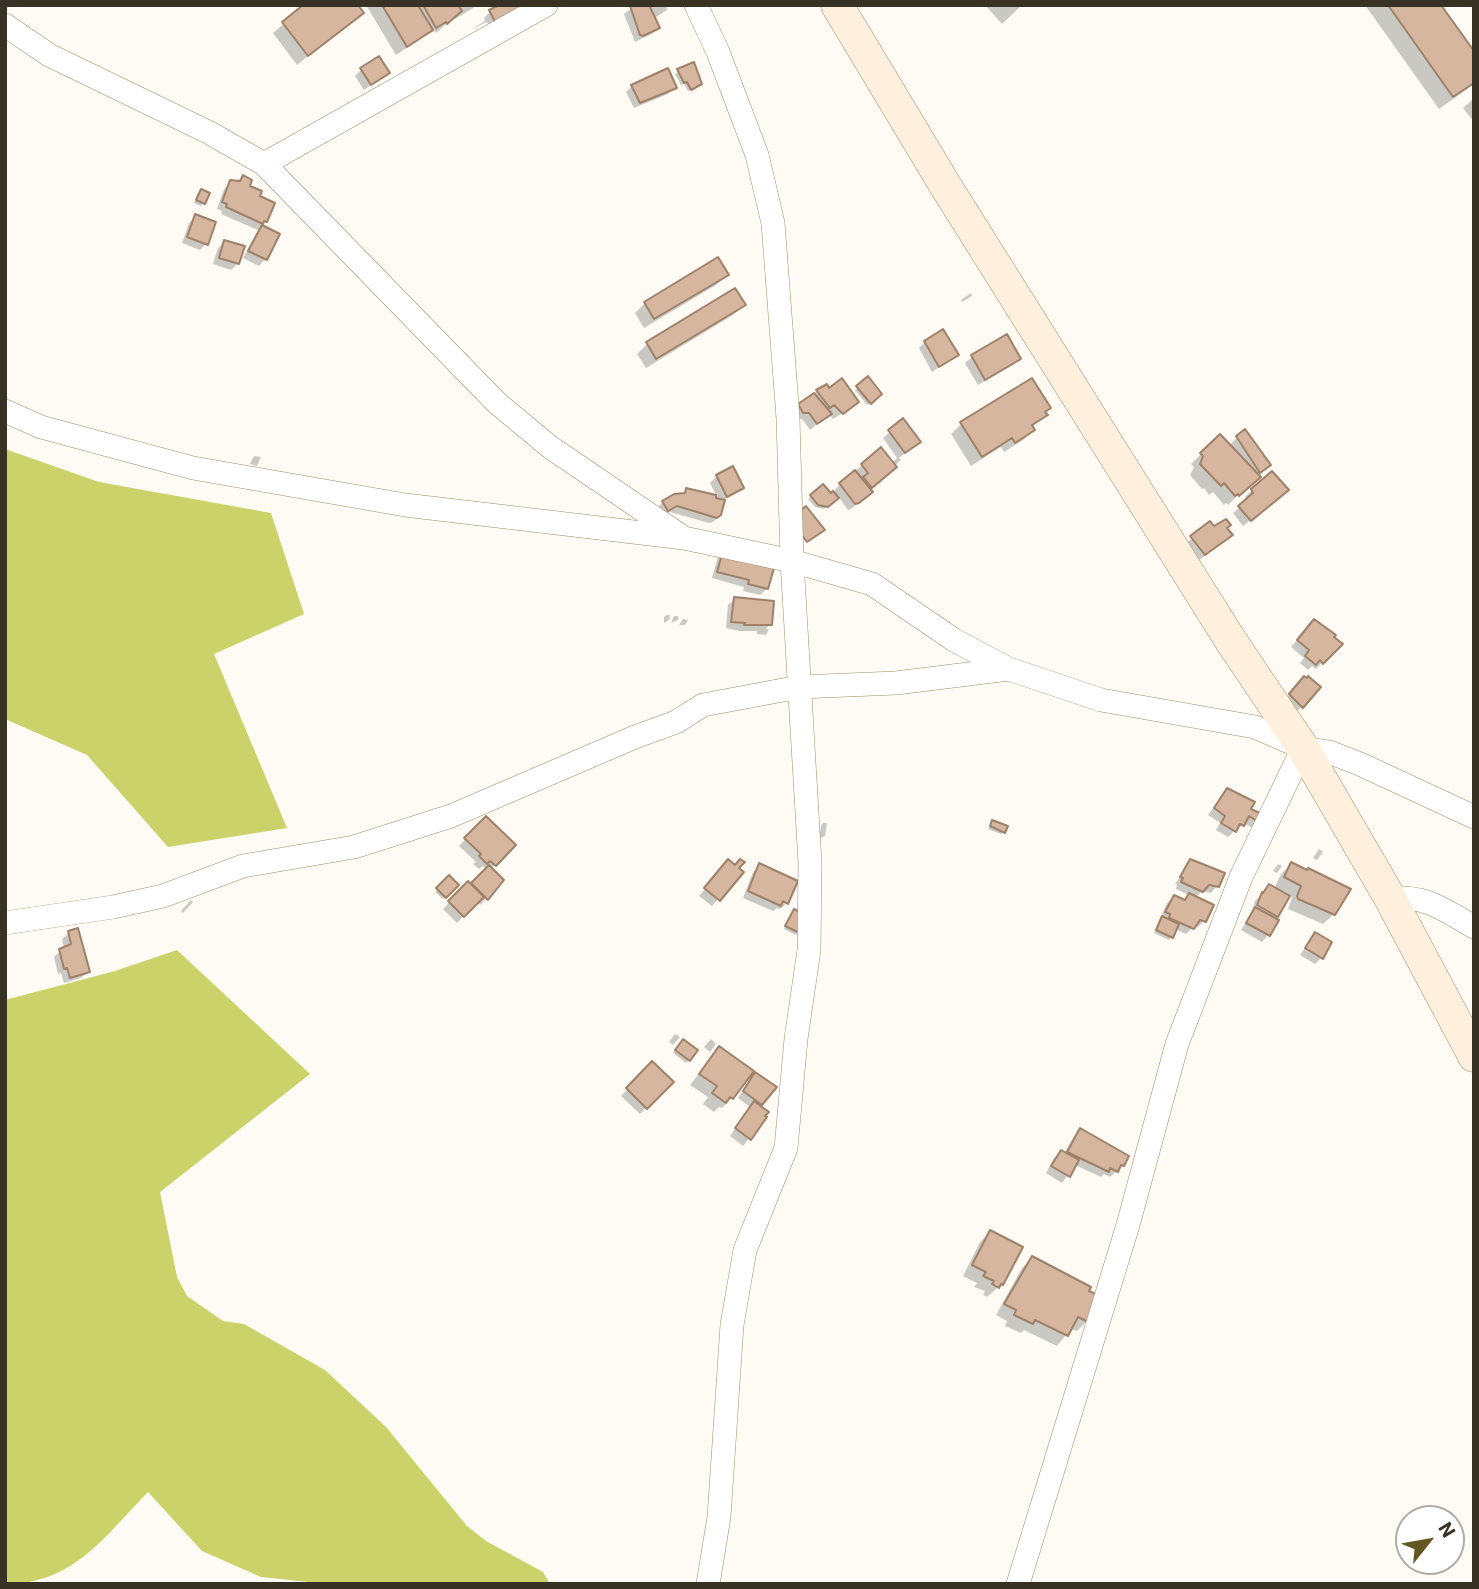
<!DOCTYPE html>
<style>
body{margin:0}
#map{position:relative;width:1479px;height:1589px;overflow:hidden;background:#fdfbf3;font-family:Roboto,sans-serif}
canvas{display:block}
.frame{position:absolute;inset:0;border:7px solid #373224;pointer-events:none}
.north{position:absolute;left:1395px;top:1505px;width:70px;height:70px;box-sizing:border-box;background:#fff;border:2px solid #afada7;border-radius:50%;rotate:59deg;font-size:19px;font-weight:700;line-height:28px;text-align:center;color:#373224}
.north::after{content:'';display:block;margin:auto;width:24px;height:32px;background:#655724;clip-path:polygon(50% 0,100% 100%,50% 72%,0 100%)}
</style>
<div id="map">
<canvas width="1479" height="1589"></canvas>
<div class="frame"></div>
<div class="north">N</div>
</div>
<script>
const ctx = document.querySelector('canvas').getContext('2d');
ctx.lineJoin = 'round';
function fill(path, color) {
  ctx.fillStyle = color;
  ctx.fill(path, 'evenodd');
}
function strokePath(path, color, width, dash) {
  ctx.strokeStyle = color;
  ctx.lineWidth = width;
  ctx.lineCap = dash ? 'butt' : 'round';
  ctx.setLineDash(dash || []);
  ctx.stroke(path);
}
const forest = new Path2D(`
 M 5,449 L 99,482 L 271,513 L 304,614 L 214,654 L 287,828 L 168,847 L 87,755 L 5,719 Z
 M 177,950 L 310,1074 L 160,1192 L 177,1277 L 187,1296 L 223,1321 L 244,1324 L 325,1370 L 386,1427 L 467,1526 L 486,1541 L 543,1572 L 550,1584 L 327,1584 L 261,1577 L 202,1551 L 148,1492 C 104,1537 74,1584 5,1584 L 5,1000 L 115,971 Z`);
const shadow = new Path2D(`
 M 306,5 L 361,13 L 297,65 L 273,33 Z
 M 366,5 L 478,5 L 455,19 L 454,17 L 436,33 L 435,31 L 425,36 L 396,55 Z
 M 534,5 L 489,29 L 487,22 L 472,29 L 485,21 L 484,18 L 490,12 Z
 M 636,5 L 666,5 L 667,10 L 653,19 L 658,28 L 651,34 L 635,42 L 624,14 Z
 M 985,5 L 1022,5 L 1002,24 Z
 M 1365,5 L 1439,5 L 1474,54 L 1474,84 L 1439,109 Z
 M 693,65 L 697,86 L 688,91 L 684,84 L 681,85 L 675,74 Z
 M 361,70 L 388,73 L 364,90 L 355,76 Z
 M 632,86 L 675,87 L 668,94 L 634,108 L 626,92 Z
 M 1474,98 L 1474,122 L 1463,108 Z
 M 243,178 L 248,187 L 257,197 L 265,221 L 260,226 L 278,235 L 265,259 L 259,266 L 243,258 L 258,230 L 221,214 L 222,211 L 217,209 L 224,189 L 231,182 L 238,183 Z
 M 202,191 L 203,203 L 201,206 L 194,203 Z
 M 196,216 L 206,244 L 200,250 L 182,243 L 189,223 Z
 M 225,242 L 238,263 L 231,270 L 213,264 L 218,248 Z
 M 727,274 L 716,285 L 644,328 L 635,313 L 645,303 Z
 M 735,291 L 744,305 L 733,315 L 646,368 L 637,354 L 647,344 Z
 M 971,293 L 972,296 L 962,302 L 961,300 Z
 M 1006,336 L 1019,358 L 1013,365 L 978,385 L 965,363 L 972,357 Z
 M 925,342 L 957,355 L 932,372 L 919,348 Z
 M 868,379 L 880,394 L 867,405 L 855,390 Z
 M 826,386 L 851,408 L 833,419 L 829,414 L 810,430 L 802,419 L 796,419 L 792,412 L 817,391 Z
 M 1044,413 L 1046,415 L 1031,428 L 1033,430 L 1023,440 L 1004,452 L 1001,447 L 971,466 L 951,434 L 961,424 Z
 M 903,420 L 912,448 L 899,458 L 901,460 L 869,489 L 864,498 L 851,509 L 848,510 L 838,496 L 824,509 L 815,507 L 808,499 L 822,486 L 830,496 L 840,484 L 881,449 L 892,463 L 897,458 L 883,438 Z
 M 1237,437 L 1263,471 L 1228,505 L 1226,503 L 1224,505 L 1213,492 L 1209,495 L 1204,488 L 1202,489 L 1190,475 L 1194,467 L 1191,464 L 1201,454 L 1229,446 Z
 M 254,456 L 261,457 L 257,466 L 250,464 Z
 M 732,468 L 742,487 L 723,501 L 720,515 L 713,522 L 709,523 L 670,512 L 661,517 L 656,509 L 663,502 L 682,495 L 687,490 L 719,501 L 710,483 L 717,476 Z
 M 1252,490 L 1280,496 L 1243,526 L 1233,513 L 1248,500 L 1245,497 Z
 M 1210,523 L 1214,528 L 1225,528 L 1224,541 L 1198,561 L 1185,544 Z
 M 724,549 L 767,589 L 760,595 L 743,591 L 744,587 L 712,578 L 718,556 Z
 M 735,599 L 770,624 L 766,629 L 769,629 L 766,635 L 757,634 L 757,631 L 739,631 L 726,628 L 728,605 Z
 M 667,615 L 670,615 L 669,620 L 664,623 L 664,617 Z
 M 674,616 L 678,616 L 678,620 L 671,623 Z
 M 683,619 L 688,620 L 685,625 L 679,625 Z
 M 1307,628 L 1332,637 L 1340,644 L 1316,669 L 1312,666 L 1308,670 L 1300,663 L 1304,658 L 1291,647 Z
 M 1298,685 L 1302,706 L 1295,713 L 1284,701 Z
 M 1227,790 L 1249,810 L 1262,816 L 1253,828 L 1243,823 L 1228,837 L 1216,830 L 1220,823 L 1208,815 Z
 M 486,818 L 514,845 L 491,869 L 487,898 L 480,905 L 477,902 L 457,923 L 443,909 L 468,883 L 470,886 L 486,870 L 483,866 L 479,869 L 473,864 L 476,862 L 459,846 Z
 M 993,822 L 1004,832 L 1001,834 L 988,829 Z
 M 823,823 L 827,823 L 825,836 L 819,839 L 821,826 Z
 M 1319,849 L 1323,852 L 1317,860 L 1313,858 Z
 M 1191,861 L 1217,886 L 1211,893 L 1202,891 L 1195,898 L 1204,921 L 1198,927 L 1194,926 L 1186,934 L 1175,929 L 1169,940 L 1154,933 L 1167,903 L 1174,897 L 1183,901 L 1189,895 L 1176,889 L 1177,884 L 1175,884 Z
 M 1278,864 L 1282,866 L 1277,873 L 1273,871 Z
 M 1291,864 L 1334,914 L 1323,924 L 1288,909 L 1292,897 L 1289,895 L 1274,919 L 1276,921 L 1268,935 L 1262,942 L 1241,930 L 1252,913 L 1255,901 L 1269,886 L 1274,889 L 1281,874 Z
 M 760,865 L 787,903 L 780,909 L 777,908 L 773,911 L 743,898 L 753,872 Z
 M 722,868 L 737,869 L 741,872 L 712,906 L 699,896 Z
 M 449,878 L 457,885 L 443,899 L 435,892 Z
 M 191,900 L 193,902 L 183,913 L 181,911 Z
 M 793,912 L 798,932 L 796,935 L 784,929 Z
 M 69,933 L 88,972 L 81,978 L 64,983 L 61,973 L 58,974 L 54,957 L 64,948 L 62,939 Z
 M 1315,934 L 1321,958 L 1315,964 L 1300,955 Z
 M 675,1034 L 680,1037 L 673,1045 L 669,1042 Z
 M 711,1039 L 716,1044 L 710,1052 L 704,1047 Z
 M 680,1044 L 689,1060 L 686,1063 L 673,1053 Z
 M 719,1048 L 732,1098 L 722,1108 L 719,1107 L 714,1112 L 703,1104 L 708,1097 L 690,1085 Z
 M 652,1064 L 671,1082 L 640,1114 L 621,1096 Z
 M 749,1081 L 774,1087 L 759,1106 L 765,1118 L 743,1146 L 730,1136 L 750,1107 L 738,1098 Z
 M 1080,1130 L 1117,1171 L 1110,1177 L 1104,1174 L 1101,1177 L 1075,1165 L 1062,1183 L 1046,1173 L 1054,1158 L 1061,1152 L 1064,1154 L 1074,1136 Z
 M 990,1232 L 1002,1284 L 987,1297 L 983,1295 L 985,1291 L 974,1287 L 977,1283 L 963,1276 L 980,1242 Z
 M 1032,1258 L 1087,1321 L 1077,1331 L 1071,1329 L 1057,1346 L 1024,1330 L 1021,1333 L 1005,1326 L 1007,1321 L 996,1315 L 1022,1268 Z`);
const building = new Path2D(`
 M 303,5 L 358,5 L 364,13 L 308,56 L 282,22 Z
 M 382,5 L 418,5 L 433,30 L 407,47 Z
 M 423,5 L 458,5 L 462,11 L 447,24 L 446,22 L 436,28 Z
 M 499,5 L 528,5 L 496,24 L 489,10 Z
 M 649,5 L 660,28 L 643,36 L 640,35 L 630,6 Z
 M 1388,5 L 1441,5 L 1474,51 L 1474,83 L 1453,97 Z
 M 379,56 L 390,73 L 371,85 L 360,68 Z
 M 694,62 L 702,84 L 691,90 L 687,82 L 684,83 L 677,69 Z
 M 668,68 L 677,88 L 640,103 L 631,85 Z
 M 243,175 L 252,180 L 250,186 L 262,191 L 260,196 L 275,203 L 267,222 L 264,221 L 263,224 L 226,207 L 227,204 L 222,202 L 230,180 L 240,181 Z
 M 201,189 L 210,193 L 205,204 L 196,200 Z
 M 195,214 L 216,222 L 208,245 L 187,237 Z
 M 262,225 L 280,234 L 267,260 L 248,251 Z
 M 224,240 L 245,246 L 239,264 L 219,258 Z
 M 718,257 L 729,275 L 654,319 L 644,302 Z
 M 735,288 L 746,305 L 656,359 L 646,342 Z
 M 943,329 L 959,355 L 939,367 L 924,341 Z
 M 1007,334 L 1021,359 L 985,380 L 971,355 Z
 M 868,376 L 882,394 L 871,404 L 856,386 Z
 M 842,378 L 859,402 L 843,414 L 834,405 L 830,408 L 816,390 L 827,384 L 829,388 Z
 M 1032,378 L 1051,408 L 1045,412 L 1048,415 L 1032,425 L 1035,430 L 1015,443 L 1012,438 L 982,457 L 960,422 Z
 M 814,393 L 832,414 L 817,424 L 809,413 L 803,413 L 798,404 Z
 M 903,418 L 921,442 L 905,453 L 888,430 Z
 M 1245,429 L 1271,465 L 1260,473 L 1236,436 Z
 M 1220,434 L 1261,477 L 1239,496 L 1238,494 L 1235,496 L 1224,483 L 1221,486 L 1200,464 L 1203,456 L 1200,453 Z
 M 881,447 L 897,467 L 872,488 L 863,477 L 868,473 L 861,464 Z
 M 733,466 L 744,488 L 727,497 L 716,475 Z
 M 855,470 L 873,492 L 859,503 L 855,504 L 839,483 Z
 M 1272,471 L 1289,490 L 1251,521 L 1238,506 L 1253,493 L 1251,489 Z
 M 823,484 L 831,493 L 833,491 L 839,498 L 828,507 L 818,505 L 810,495 Z
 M 686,488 L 716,495 L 716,498 L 725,500 L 721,515 L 717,518 L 677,506 L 668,511 L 662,501 L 674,494 L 685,493 Z
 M 806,506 L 825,530 L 807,542 L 797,529 L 794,516 Z
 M 1226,519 L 1231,525 L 1227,528 L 1233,535 L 1205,555 L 1190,536 L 1210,521 L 1214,526 Z
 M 724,547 L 776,561 L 768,589 L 748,584 L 749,580 L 717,572 Z
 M 734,597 L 774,601 L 772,625 L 744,625 L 745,623 L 731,622 Z
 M 1314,619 L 1336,635 L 1334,637 L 1343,644 L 1323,664 L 1320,660 L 1316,665 L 1305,656 L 1309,650 L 1297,640 Z
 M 1304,676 L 1307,678 L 1308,676 L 1321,687 L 1303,708 L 1289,694 Z
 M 1227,788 L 1255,802 L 1251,809 L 1264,815 L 1260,823 L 1249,816 L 1244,826 L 1240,824 L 1236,832 L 1221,823 L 1225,816 L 1214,808 Z
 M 486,816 L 516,845 L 496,866 L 490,861 L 487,864 L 479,856 L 481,854 L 464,838 Z
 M 992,820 L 1008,826 L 1005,833 L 990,826 Z
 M 728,859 L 735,865 L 740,859 L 745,862 L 739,868 L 744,872 L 720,901 L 704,888 Z
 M 1190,859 L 1225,873 L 1219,887 L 1209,885 L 1203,892 L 1181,882 L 1183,878 L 1180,877 Z
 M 1291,862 L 1307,870 L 1308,868 L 1351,889 L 1335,915 L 1298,899 L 1297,896 L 1301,886 L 1284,877 Z
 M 759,863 L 798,881 L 788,904 L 783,901 L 781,906 L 748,891 Z
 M 489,865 L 504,880 L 488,900 L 471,883 Z
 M 449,875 L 459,885 L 446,898 L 436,888 Z
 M 468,881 L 484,897 L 464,917 L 448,901 Z
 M 1269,884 L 1290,896 L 1278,917 L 1257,905 L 1262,892 L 1263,893 Z
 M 1189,893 L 1214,905 L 1206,922 L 1200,920 L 1194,929 L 1169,918 L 1170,914 L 1165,912 L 1174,895 L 1185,900 Z
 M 1255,907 L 1279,920 L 1270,936 L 1246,923 Z
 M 794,909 L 808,916 L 800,933 L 785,926 Z
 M 1162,916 L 1179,924 L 1173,938 L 1156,930 Z
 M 78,928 L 90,972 L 70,978 L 67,968 L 64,969 L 59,949 L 71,944 L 68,931 Z
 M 1315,932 L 1332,942 L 1323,959 L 1305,948 Z
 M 683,1039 L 698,1050 L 690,1061 L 675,1050 Z
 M 719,1046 L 754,1071 L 733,1099 L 730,1097 L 726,1103 L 712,1093 L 717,1086 L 699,1074 Z
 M 652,1061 L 674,1082 L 647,1109 L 626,1088 Z
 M 755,1072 L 777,1087 L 762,1105 L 743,1091 Z
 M 754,1101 L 769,1112 L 765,1116 L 767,1117 L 751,1140 L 735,1128 Z
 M 1080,1128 L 1129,1156 L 1124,1166 L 1121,1165 L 1118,1172 L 1110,1168 L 1109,1172 L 1067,1152 Z
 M 1061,1150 L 1079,1160 L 1070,1177 L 1051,1166 Z
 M 990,1230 L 1023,1247 L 1003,1285 L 1001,1284 L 999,1288 L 992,1284 L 994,1281 L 983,1276 L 986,1272 L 972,1265 Z
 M 1032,1256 L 1091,1287 L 1089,1291 L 1098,1295 L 1088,1322 L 1078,1317 L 1068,1336 L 1035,1320 L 1033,1324 L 1014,1315 L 1016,1310 L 1004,1304 Z`);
const street = new Path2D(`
 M 696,5 L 718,52 L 757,155 L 773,223 L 788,418 L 792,561 L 810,863 L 809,950 L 796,1039 L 786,1148 L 745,1250 L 732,1325 L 719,1517 L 708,1584
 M 5,25 L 49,55 L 210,133 L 264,164 L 497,403 L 550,447 L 681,536
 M 264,164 L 546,5
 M 5,411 L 41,427 L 193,468 L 405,505 L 684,538 L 792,561 L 872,584 L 954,640 L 1009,669 L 1101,700 L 1255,727 L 1303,748 L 1329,752 L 1360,764 L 1474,817
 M 1390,898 C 1428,896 1442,909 1474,927
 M 5,923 L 113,907 L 163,896 L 243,866 L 354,847 L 451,816 L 635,737 L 676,722 L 703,705 L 799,687 L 896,683 L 1009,669
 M 1018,1584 L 1128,1225 L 1177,1044 L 1241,877 L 1303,748`);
const secondary = new Path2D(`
 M 837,5 L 945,185 L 1231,641 L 1303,748 L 1390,898 L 1474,1056`);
fill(forest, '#cbd26a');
fill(shadow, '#0003');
fill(building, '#d6b69e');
strokePath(building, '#9f816a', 2);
strokePath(street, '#9d8f6e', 24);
strokePath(secondary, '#9d8f6e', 33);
strokePath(street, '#fff', 23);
strokePath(secondary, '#fef0dd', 32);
</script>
